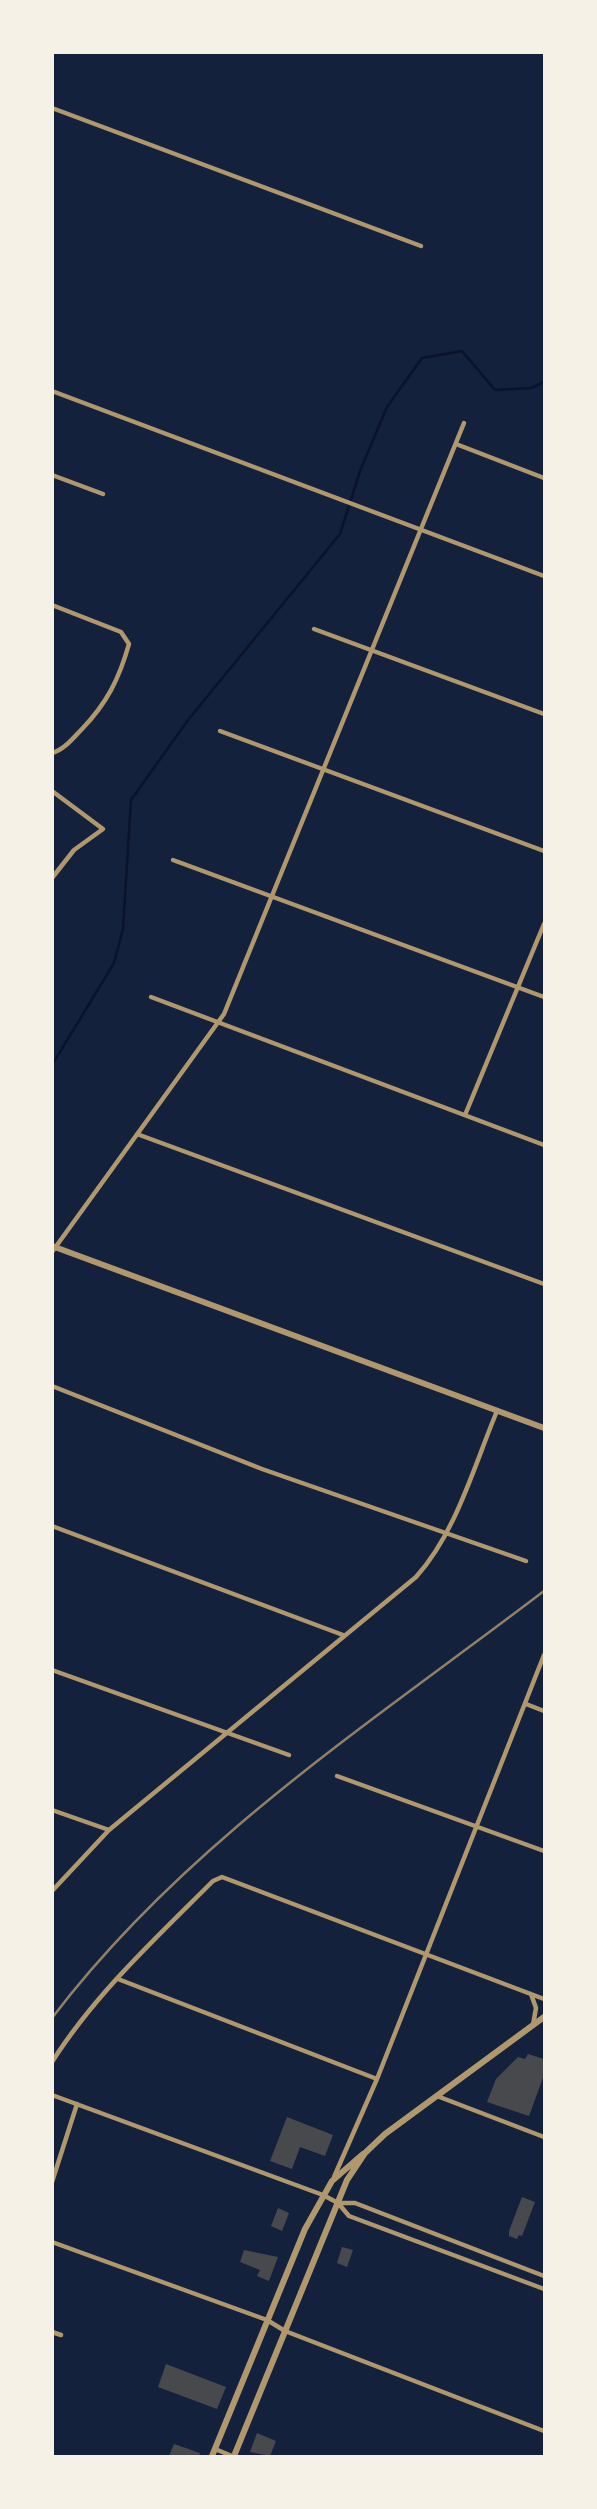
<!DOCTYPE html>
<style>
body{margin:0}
#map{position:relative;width:597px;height:2509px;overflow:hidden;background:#14213d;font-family:"Roboto Serif",serif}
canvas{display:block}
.frame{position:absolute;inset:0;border:54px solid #f6f1e7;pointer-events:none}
</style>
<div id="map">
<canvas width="597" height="2509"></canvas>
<div class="frame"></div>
</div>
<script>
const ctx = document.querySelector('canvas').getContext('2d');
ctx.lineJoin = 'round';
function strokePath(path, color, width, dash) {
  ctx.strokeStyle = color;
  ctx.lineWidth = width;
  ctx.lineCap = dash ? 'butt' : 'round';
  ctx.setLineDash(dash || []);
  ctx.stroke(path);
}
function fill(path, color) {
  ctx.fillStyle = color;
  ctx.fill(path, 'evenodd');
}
const stream = new Path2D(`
 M 52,1065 L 114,963 L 123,929 L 131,800 L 188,720 L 340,534 L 360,471 L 387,407 L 422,358 L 462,351 L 495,390 L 531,388 L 544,382`);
const building = new Path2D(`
 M 528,2054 L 544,2059 L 544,2075 L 529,2116 L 487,2102 L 496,2079 L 518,2057 L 525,2059 Z
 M 287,2117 L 333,2135 L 325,2156 L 300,2147 L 292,2169 L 270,2161 Z
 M 522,2197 L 535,2202 L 522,2236 L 519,2235 L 517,2239 L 509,2236 L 509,2231 Z
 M 278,2208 L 289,2213 L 282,2231 L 271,2226 Z
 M 342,2247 L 353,2250 L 347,2267 L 337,2263 Z
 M 244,2250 L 278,2257 L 269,2281 L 257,2276 L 260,2270 L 240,2262 Z
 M 166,2364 L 226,2387 L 217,2409 L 158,2387 Z
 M 257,2433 L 276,2441 L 270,2456 L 250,2452 Z
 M 174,2444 L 200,2453 L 199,2456 L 169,2456 Z`);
const minor = new Path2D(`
 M 52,108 L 421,246
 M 52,391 L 544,576
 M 456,444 L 544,478
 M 52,475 L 103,494
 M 52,605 L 121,632 L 129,644 C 119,679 107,703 82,729 C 73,738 64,750 52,753
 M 314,629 L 544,714
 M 220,731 L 544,851
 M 52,791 L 103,829 L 74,850 L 52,878
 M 173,860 L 544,997
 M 151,997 L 544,1145
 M 465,1115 L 544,924
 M 137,1134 L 544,1284
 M 52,1252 L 224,1014 L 464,423
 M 52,1386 L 262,1469 L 526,1561
 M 52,1526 L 343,1635
 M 52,1670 L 289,1755
 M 526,1704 L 544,1711
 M 337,1776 L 544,1851
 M 52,1810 L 109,1830
 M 52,1891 L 109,1830 L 416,1577 C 456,1533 474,1466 497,1411
 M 118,1979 L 377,2079
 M 531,1994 L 536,2008 L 533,2025
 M 52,2062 C 95,1994 156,1938 213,1881 L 222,1877 L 544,1999
 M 52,2095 L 323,2195 L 338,2203 L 349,2216 L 544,2289
 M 437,2096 L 544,2137
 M 334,2177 L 377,2079 L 544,1655
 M 52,2182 L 77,2104
 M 339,2203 L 355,2203 L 544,2276
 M 52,2242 L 267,2320 L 285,2331 L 544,2431
 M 52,2332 L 61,2335
 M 215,2449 L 232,2456`);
const tertiary = new Path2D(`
 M 52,1246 L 544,1428
 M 212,2456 L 305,2229 L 332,2181 L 363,2154
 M 234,2456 L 347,2180 L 365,2153 L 385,2134 L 544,2017`);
const rail = new Path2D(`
 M 52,2018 C 185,1843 372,1722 544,1591`);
strokePath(stream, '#0b132b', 2.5);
fill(building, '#48494c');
strokePath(minor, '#b1986c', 4.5);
strokePath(tertiary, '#b1986c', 6);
strokePath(rail, '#918062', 2.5);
</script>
